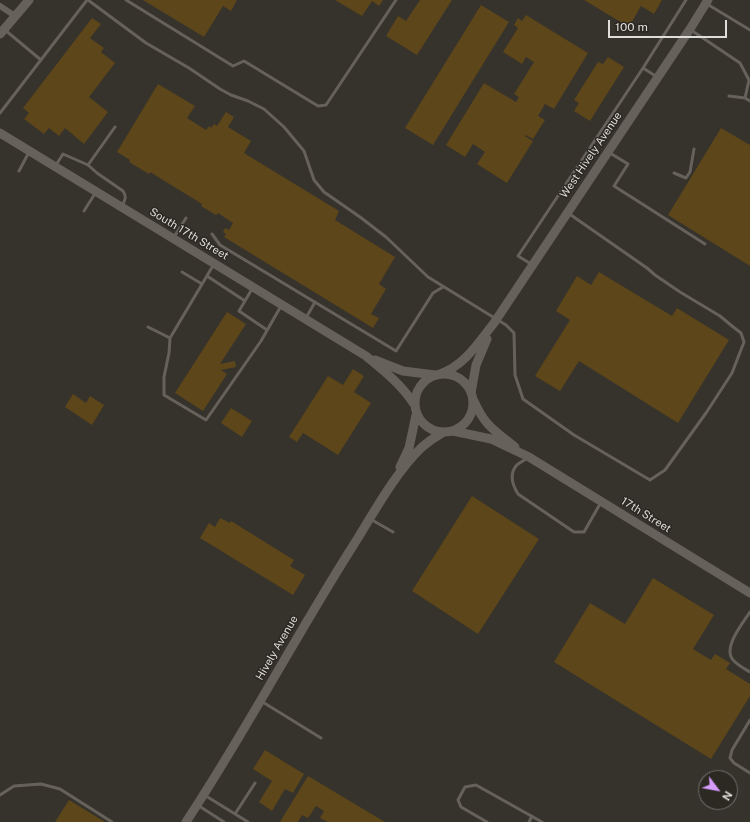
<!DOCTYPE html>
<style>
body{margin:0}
#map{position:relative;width:750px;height:822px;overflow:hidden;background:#36322c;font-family:"Public Sans",sans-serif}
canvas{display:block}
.north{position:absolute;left:698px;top:770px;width:40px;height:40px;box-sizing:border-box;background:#2c2822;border:1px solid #74706b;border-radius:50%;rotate:122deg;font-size:11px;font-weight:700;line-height:16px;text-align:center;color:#dfddd9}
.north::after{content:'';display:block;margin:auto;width:14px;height:18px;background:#d59cfb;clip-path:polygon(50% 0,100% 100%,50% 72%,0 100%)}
.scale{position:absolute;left:608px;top:20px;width:119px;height:18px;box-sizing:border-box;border:2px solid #dfddd9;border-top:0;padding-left:5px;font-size:12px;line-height:14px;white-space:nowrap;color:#dfddd9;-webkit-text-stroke:3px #2c2822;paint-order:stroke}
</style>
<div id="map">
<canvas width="750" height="822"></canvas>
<div class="north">N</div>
<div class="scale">100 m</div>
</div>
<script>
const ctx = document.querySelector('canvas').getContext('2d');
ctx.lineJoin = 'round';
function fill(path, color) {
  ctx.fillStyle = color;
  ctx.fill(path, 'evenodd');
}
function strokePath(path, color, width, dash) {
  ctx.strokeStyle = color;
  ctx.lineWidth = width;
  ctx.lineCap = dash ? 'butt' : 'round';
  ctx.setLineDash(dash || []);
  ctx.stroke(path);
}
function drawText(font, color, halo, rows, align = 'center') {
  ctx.font = font + ' "Public Sans",sans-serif';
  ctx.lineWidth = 3;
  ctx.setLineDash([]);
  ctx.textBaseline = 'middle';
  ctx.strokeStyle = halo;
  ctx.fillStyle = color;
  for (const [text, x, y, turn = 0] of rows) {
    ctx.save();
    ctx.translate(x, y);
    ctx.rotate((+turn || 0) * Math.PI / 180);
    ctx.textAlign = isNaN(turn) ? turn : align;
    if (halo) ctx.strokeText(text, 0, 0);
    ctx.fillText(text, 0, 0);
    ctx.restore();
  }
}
const building = new Path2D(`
 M 143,0 L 237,0 L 231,11 L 223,6 L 204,37 Z
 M 335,0 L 383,0 L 379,6 L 372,1 L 362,16 Z
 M 420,0 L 452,0 L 417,55 L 386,36 L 398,16 L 406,21 Z
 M 584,0 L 662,0 L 654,14 L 641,6 L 629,27 Z
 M 481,5 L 509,22 L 433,145 L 405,128 Z
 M 526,15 L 588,53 L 554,109 L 545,104 L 538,116 L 545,120 L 533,139 L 526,135 L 525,136 L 533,141 L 507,183 L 477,164 L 485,152 L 473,144 L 465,157 L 446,145 L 484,83 L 516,102 L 519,97 L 514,94 L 534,62 L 526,57 L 522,64 L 503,52 L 518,28 L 514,25 L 518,18 L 522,21 Z
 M 92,18 L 101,24 L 90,38 L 104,48 L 101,52 L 115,63 L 89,97 L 108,112 L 84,144 L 65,128 L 59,136 L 49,128 L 44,134 L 24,119 L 29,113 L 23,108 Z
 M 608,57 L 624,67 L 590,121 L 574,111 L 579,103 L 574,100 L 598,62 L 603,64 Z
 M 158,84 L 195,106 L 187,118 L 206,130 L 209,126 L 211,128 L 214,124 L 217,126 L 226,112 L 234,117 L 228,127 L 251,141 L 244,153 L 339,211 L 335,220 L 395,257 L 379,284 L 386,289 L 371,314 L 379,318 L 373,328 L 224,237 L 226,234 L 223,232 L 225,228 L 229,230 L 233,223 L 218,213 L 216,215 L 201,206 L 202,204 L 150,172 L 149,174 L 129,162 L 130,160 L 117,152 Z
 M 721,128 L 750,145 L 750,266 L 668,215 Z
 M 599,272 L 672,316 L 677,308 L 729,340 L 678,423 L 579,361 L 560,391 L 535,376 L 570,320 L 556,311 L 577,276 L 591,285 Z
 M 227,312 L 246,324 L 220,364 L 235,361 L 236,367 L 221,370 L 227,374 L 203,411 L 175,393 Z
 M 353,369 L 364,376 L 354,392 L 371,403 L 338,455 L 303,433 L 297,442 L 289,437 L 328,376 L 343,385 Z
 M 73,394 L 86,403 L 90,396 L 104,405 L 92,425 L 65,407 Z
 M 231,408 L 252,421 L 242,437 L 221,423 Z
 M 472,496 L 539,539 L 478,634 L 412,591 Z
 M 220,518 L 230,523 L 231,521 L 294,560 L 290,566 L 305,575 L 293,595 L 200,538 L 209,523 L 215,527 Z
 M 653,578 L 714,615 L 693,649 L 711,660 L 715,654 L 730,663 L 726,669 L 750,684 L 750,696 L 711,759 L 554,662 L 590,603 L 625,624 Z
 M 265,750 L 304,774 L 293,793 L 285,789 L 272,811 L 259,802 L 272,781 L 253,769 Z
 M 308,776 L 385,822 L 328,822 L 320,818 L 324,811 L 316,806 L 308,818 L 302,815 L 298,822 L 280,822 Z
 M 69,800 L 105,822 L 55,822 Z`);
const lane = new Path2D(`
 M 88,0 L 146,43 L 189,68 L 220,89 L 231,95 L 248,101 L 264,109 L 284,127 L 304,151 L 314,180 L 324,192 L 360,217 L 386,237 L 428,277 L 506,325 L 514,333 L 515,375 L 523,399 L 574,435 L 650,480 L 665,470 L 706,413 L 732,373 L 744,342 L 741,333 L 732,326 L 720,316 L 680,292 L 655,275 L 647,268 L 568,213
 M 126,0 L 233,66 L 244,61 L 318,106 L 326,105 L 396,0
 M 707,4 L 750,30
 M 5,30 L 41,60
 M 691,30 L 740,63 L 749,80 L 745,98 L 750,101
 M 657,77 L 643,68 L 686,0
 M 729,96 L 745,98
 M 0,113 L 87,0
 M 610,153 L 628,164 L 614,186 L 705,244
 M 56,165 L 63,154 L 88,165 L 97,173 L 123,191 C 127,197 125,200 122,206
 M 88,165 L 115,127
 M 19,171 L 29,152
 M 674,173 L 686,178 L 690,172 L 694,149
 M 84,211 L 96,192
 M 212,234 L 220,245 L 396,351 L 433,293 L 443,287
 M 174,237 L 186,218
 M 214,264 L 170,338 L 169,353 L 164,377 L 164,395 L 206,420 L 261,341 L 281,306
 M 531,264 L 518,256 L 643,68
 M 182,272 L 202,284
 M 207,276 L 245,301
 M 252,289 L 239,311 L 267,330
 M 306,318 L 315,302
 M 148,327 L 170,338
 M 527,458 C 524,461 518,463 516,466 C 509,475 513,486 518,494 L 574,532 L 584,532 L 600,504
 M 372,520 L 393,532
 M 750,612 C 743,623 721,649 734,661 C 739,666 745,669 750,672
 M 261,701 L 321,738
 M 750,720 L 732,750 L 730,758 L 734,763 L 750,773
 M 0,795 L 14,786 L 41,784 L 60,789 L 112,822
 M 206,796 L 248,822
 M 199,806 L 224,822
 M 235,814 L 255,783
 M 487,822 L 461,807 L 458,800 L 465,787 L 476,785 L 542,822
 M 529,822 L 532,816`);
const street = new Path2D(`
 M 0,6 L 15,16`);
const secondary = new Path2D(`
 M 0,34 L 29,0
 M 0,133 L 366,356 C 384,371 401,384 414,404
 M 375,360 L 403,371 L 435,375
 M415 403a29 29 0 1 1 58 0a29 29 0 1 1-58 0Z
 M 440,374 C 465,365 478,343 494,323 L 690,29 L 708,0
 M 471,393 L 476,365 L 487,339
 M 474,401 C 485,426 494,430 515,447
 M 453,431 L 491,439 L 529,457 L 750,593
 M 400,467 L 409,448 L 416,415
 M 186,822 C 245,733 294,639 351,549 C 372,516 394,474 422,447 C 428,442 435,437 442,433`);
const streetNames = [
 ["West Hively Avenue",591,155,-56],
 ["South 17th Street",189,234,31],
 ["17th Street",646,515,32],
 ["Hively Avenue",277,648,-60]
];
fill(building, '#5d4619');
strokePath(lane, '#66625b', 3);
strokePath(street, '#66625b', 6);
strokePath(secondary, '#66625b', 9);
drawText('11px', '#dfddd9', '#2c2822', streetNames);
</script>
